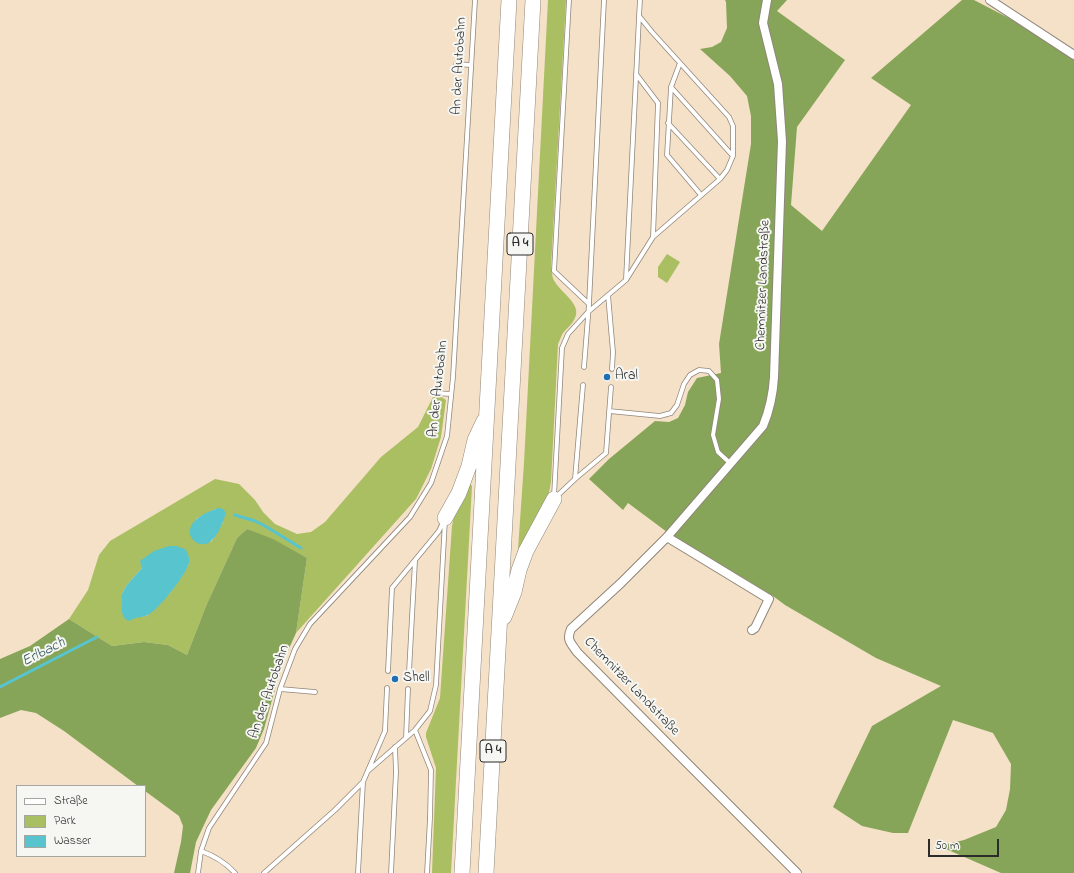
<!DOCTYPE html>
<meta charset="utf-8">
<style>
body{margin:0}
#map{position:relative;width:1074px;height:873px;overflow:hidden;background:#f4e1c8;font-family:"Indie Flower",sans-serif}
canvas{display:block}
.legend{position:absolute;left:16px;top:785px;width:130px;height:72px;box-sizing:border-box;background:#f6f6f2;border:1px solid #a5a5a2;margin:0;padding:5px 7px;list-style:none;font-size:12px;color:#2b2b2b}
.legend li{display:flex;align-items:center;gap:8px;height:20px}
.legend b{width:20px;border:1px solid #a5a5a2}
.scale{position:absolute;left:928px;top:839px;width:71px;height:18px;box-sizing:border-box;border:2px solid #2b2b2b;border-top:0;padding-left:5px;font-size:12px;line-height:14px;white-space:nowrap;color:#2b2b2b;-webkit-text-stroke:3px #f6f6f2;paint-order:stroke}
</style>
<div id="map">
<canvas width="1074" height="873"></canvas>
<ul class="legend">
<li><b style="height:5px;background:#fff"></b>Straße</li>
<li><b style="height:11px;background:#aabe62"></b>Park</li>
<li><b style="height:11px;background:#57c4ce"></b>Wasser</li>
</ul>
<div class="scale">50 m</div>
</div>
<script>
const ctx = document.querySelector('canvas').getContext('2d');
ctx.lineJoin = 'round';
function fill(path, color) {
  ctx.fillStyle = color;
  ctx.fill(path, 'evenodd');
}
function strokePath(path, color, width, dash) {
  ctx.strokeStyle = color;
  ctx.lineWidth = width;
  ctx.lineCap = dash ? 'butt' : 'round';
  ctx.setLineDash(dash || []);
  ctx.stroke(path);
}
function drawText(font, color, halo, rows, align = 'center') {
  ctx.font = font + ' "Indie Flower",sans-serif';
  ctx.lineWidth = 4;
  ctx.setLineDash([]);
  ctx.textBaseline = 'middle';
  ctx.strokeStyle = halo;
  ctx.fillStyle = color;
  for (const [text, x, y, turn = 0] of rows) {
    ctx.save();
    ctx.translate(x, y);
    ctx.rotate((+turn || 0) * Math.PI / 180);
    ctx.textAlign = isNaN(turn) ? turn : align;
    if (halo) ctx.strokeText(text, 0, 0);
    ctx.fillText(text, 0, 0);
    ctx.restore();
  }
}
const green = new Path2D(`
 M 548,0 L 566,0 L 551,267 C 552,273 552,278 555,282 C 561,292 579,303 576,315 C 574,323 568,327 563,333 C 561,336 560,340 558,344 L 551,482 L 548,498 L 517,564 L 524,463 Z
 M 667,254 L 680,262 L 667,283 L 658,277 L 658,267 Z
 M 435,393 L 446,400 L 441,437 L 431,469 L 416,499 L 296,633 L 307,558 L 247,529 L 237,538 L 206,606 L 187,655 L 168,645 L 144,642 L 112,646 L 69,619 L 88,590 L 99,555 L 110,541 L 215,479 L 239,484 L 255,500 L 263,512 L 275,524 L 297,534 L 311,532 L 325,522 L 381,457 L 418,427 ZM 215,509 L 223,522 L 216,535 L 211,542 L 196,519 ZM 189,564 L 182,576 L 170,593 L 147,616 L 135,617 L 122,613 L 122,594 L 126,586 L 142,568 Z
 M 470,484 L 472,486 L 451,873 L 432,873 L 436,768 L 426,737 L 426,733 L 440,698 L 452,526 L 454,516 Z`);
const forest = new Path2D(`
 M 725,0 L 787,0 L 777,11 L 845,60 L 797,127 L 791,205 L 822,231 L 911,105 L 871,78 L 962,0 L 974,0 L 1074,52 L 1074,873 L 1001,873 L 939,846 L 964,840 L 996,827 L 1006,810 L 1010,789 L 1011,764 L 993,733 L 953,720 L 908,833 L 893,833 L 862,826 L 833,807 L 872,726 L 941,686 L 876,658 L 785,605 L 773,596 L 675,538 L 628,503 L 623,510 L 589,479 L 609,459 L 655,421 L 669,422 L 678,418 L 685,405 L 688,392 L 697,378 L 721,373 L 719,344 L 751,144 L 751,116 L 747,96 L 730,76 L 700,49 L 712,47 L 721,42 L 727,28 L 726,2 Z
 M 247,529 L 273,539 L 307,558 L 296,633 L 282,664 L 264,729 L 256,748 L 211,810 L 196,842 L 190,873 L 174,873 L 181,842 L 183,826 L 179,816 L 145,791 L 145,786 L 138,786 L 64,731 L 36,713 L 21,710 L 0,718 L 0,659 L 30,646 L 69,619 L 112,646 L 144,642 L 168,645 L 187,655 L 206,606 L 237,538 Z`);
const water = new Path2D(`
 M 219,508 L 223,509 L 226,513 C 223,522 219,534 211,541 C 203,549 188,541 190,530 C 192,518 209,511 219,508 Z
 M 169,546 L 176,546 L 185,549 C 188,553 190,558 189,563 C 186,575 157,612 146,616 C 139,618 137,616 129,621 L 125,619 L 122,613 L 122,594 L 126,586 L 142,568 L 140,561 L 154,551 Z`);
const stream = new Path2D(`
 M 235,515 L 255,521 L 265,526 L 301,548
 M 0,687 L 97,637`);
const lane = new Path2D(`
 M 569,0 L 554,271 L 589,304
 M 680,63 L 671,87 L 667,155 L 701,195
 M 456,64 L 471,65
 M 636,74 L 658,103 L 653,237
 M 671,87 L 732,155
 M 668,123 L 720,179
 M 626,279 L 639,17
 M 608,295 L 613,352 L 612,369
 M 584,367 L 589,304 L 604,0
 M 435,393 L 451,394
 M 609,411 L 660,416 L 671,413 L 677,405 L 684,384 L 690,375 L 699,370 L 709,371 L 717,380 L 719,399 L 713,435 L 718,452 L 730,463
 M 575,479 L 606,453 L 611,387
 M 554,496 L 562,348 L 568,334 L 588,312 L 626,280 L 653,237 L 720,179 L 727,170 L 733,156 L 733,126 L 729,117 L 652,32 L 639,16 L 640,0
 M 556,497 L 575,479 L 583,385
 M 388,671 L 392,588 L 439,531 L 444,520
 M 409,672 L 415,561
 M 280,689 L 315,692
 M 415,730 L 431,770 L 430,818 L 427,873
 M 406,738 L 408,689
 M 368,771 L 415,730 L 430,711 L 436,685 L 445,520
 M 201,851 C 215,856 225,862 235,873
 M 198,873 L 201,851 L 209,828 L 266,743 L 280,689 L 295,649 L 310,624 L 410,517 L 431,483 L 447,436 L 453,377 L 475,0
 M 264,873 L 335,810 L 363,782 L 385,731 L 387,688
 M 358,873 L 363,782
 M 391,873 L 396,772 L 395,747`);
const street = new Path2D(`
 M 767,0 L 763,23 L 778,84 L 782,141 L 774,377 C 773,395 770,409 763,426 L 667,537 L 621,583 L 571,629 C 566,640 571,643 577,652 L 673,749 L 797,873
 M 990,0 L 1074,55
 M 667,537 L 769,599 L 755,628 L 752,630`);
const highway = new Path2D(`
 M 445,518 L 459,493 L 469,466 L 475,440 L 484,421
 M 504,617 L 514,592 L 519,570 L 526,551 L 554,499
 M 462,873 L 509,0
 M 486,873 L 533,0`);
const markers = [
 [607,377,4,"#1f6fb2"],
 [395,679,4,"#1f6fb2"]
];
const shields = [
 [520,244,26],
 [493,751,26]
];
const shieldNames = [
 ["A 4",520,244],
 ["A 4",493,751]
];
const streetNames = [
 ["An der Autobahn",460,66,-87],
 ["Chemnitzer Landstraße",764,285,-88],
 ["An der Autobahn",439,389,-84],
 ["Chemnitzer Landstraße",631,687,46],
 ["An der Autobahn",270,692,-71]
];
const poiNames = [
 ["Aral",615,377],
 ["Shell",403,679]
];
const waterNames = [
 ["Erlbach",44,653,-27]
];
fill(green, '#aabe62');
fill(forest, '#87a558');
fill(water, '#57c4ce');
strokePath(stream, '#57c4ce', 3);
strokePath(lane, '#90867a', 5.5);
strokePath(street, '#90867a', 10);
strokePath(highway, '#90867a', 16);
strokePath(lane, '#fff', 4);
strokePath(street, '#fff', 8);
strokePath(highway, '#fff', 15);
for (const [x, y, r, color] of markers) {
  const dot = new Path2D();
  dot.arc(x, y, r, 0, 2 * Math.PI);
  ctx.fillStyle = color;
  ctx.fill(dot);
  strokePath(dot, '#f6f6f2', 1.5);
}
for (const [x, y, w] of shields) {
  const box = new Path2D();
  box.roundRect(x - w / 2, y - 11, w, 22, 3);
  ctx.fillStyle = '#f6f6f2';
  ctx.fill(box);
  strokePath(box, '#2b2b2b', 1);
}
drawText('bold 13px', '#2b2b2b', null, shieldNames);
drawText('14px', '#2b2b2b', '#f6f6f2', streetNames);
drawText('14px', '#2b2b2b', '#f6f6f2', poiNames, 'left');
drawText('italic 15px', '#38595c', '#f6f6f2', waterNames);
</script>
